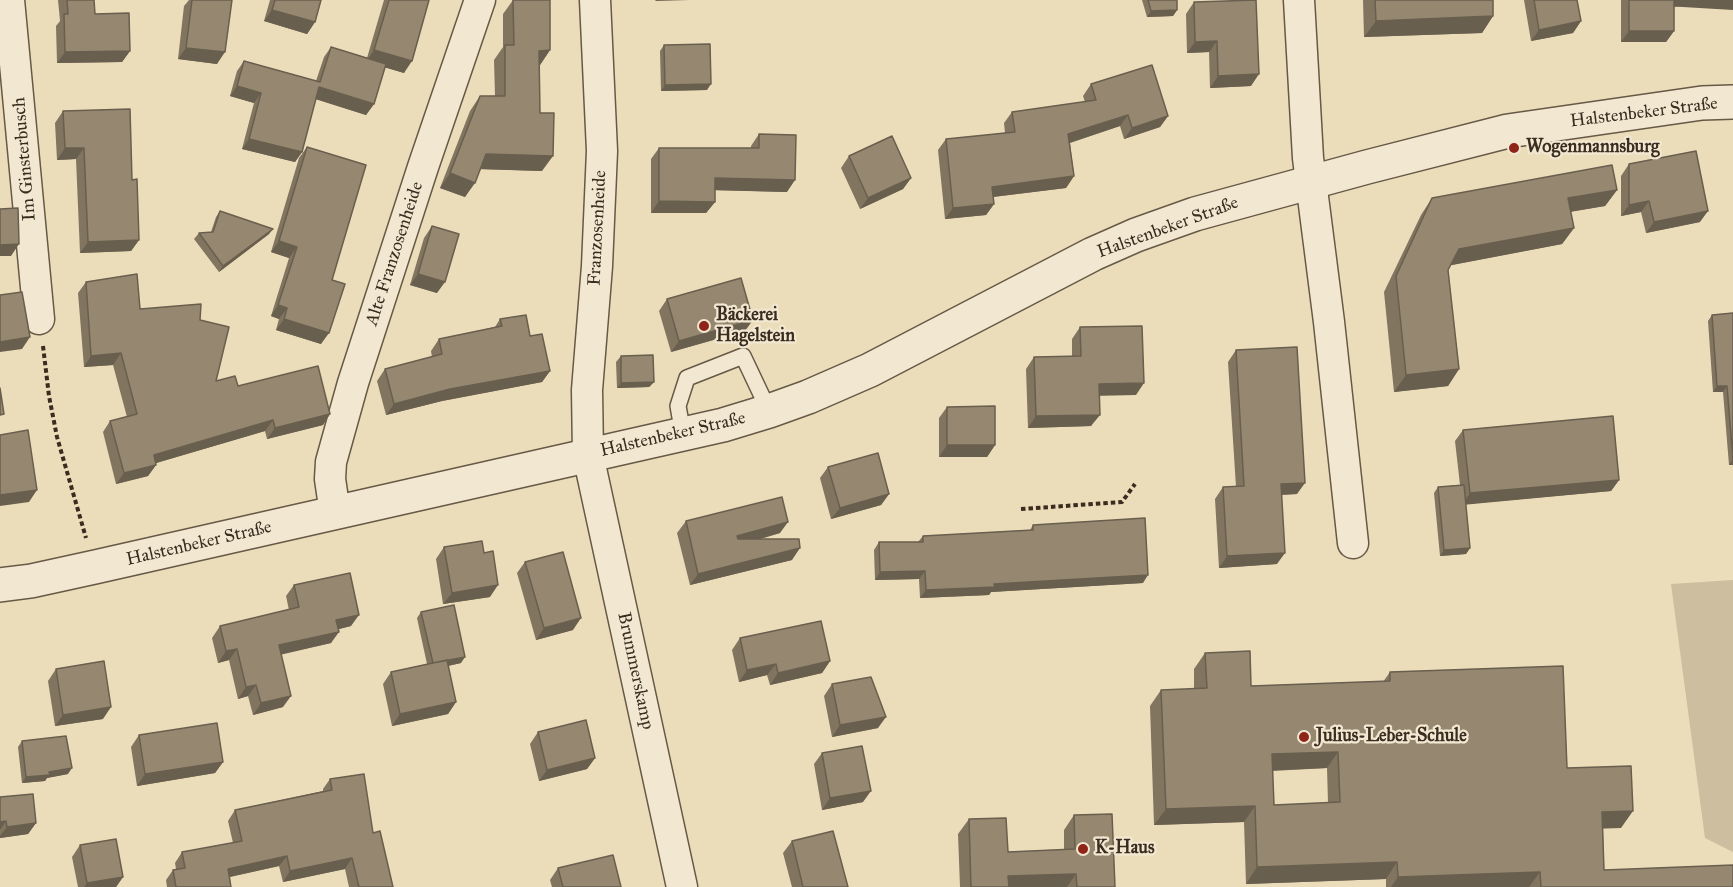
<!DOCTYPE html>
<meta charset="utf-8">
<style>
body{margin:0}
canvas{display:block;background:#ebdcba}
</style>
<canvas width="1733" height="887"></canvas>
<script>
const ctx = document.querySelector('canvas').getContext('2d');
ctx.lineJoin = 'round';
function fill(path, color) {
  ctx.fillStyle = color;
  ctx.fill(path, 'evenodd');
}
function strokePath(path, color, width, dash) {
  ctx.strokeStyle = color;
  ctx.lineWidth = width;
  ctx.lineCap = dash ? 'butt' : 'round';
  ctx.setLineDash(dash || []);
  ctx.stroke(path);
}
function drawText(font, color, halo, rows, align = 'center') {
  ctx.font = font + ' "IM FELL Great Primer",serif';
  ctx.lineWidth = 4.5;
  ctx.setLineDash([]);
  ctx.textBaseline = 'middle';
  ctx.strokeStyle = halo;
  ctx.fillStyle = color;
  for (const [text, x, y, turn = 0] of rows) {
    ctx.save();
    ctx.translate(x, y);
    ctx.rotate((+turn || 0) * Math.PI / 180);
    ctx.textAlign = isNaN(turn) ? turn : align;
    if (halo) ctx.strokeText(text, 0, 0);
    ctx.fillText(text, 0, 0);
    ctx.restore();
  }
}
const green = new Path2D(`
 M 1733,580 L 1733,852 L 1705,838 L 1671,584 Z`);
const path = new Path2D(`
 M 43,346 L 49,396 L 57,437 L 86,538
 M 1021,509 L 1122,502 L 1135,484`);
const service = new Path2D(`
 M 683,434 L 678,406 L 687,378 L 743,356 L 769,411`);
const minor = new Path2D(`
 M 9,0 L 39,319
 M 595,0 L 602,151 L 597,266 L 587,390 L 588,455 L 682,887
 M 1299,0 L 1308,158 L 1329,322 L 1353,543
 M 335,513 L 330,479 L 331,462 L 353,383 L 423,167 L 480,0`);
const tertiary = new Path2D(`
 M 0,585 L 31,581 L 95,567 L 723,425 L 769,411 L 808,397 L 870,370 L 1093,254 L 1136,235 L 1195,214 L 1367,167 L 1508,131 L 1702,103 L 1733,102`);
const wall = new Path2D(`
 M 58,0 L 94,0 L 95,14 L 130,51 L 122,62 L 57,63 L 56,26 L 60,21 Z
 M 189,0 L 232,0 L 217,64 L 178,59 L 184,6 Z
 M 270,0 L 321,0 L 315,22 L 307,34 L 264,21 Z
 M 384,0 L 429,0 L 404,73 L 385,67 L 374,104 L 366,115 L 316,99 L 302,152 L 295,162 L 242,149 L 254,103 L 230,96 L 237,71 L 244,61 L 316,81 L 324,57 L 331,47 L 367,58 Z
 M 513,0 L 550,0 L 550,50 L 540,65 L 539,65 L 540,113 L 542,171 L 481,169 L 465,197 L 440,188 L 470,111 L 480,96 L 495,96 L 494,60 L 503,47 L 503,14 Z
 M 1142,0 L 1177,0 L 1177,10 L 1173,16 L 1147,17 Z
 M 1363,0 L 1493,0 L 1493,16 L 1482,33 L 1364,37 Z
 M 1524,0 L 1577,0 L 1581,21 L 1573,33 L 1531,41 Z
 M 1621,0 L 1733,0 L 1674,7 L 1674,31 L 1666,42 L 1621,42 Z
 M 1194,2 L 1251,86 L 1210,88 L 1209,52 L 1187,53 L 1186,14 Z
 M 664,45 L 707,90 L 661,91 L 660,51 Z
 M 1091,84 L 1168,116 L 1160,127 L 1124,139 L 1120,126 L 1070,143 L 1074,176 L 1066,188 L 993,197 L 994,204 L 986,215 L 945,219 L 938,150 L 946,139 L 1005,133 L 1004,123 L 1012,112 L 1085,102 L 1083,96 Z
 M 63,111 L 132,180 L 139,240 L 131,251 L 80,253 L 76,159 L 57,160 L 55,123 Z
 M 759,134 L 787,192 L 715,190 L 715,202 L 706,213 L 651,213 L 651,159 L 659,148 L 751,148 L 751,146 Z
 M 307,147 L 332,280 L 321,344 L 276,330 L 279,319 L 271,316 L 289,258 L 271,252 L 299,158 Z
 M 849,156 L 911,178 L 903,189 L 860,209 L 841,168 Z
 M 1629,164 L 1700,222 L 1646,233 L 1641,212 L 1621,216 L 1621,176 Z
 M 1617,190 L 1605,206 L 1570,212 L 1574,228 L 1562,244 L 1451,265 L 1448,270 L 1459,369 L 1448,386 L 1394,392 L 1384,292 L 1421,215 L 1432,198 Z
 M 220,211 L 269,234 L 219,272 L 194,239 L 199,233 L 211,232 L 216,217 Z
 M 432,226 L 437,293 L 410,285 L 424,238 Z
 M 86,282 L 140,309 L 200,320 L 216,381 L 238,386 L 330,414 L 323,425 L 267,439 L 265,431 L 156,463 L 156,465 L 148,476 L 116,484 L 103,432 L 110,421 L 127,417 L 113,365 L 84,367 L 78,293 Z
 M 667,299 L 745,331 L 671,352 L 659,311 Z
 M 1733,313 L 1733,465 L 1729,465 L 1723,392 L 1713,392 L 1708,321 L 1712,315 Z
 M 500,319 L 530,336 L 550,371 L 542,382 L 442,401 L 386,415 L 377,381 L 385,369 L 432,357 L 431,351 L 439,339 L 495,327 Z
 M 1080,327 L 1136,395 L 1099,395 L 1091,426 L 1028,428 L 1026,369 L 1034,357 L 1072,356 L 1072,339 Z
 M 1236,350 L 1297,494 L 1282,495 L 1277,564 L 1219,568 L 1215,499 L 1223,487 L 1236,487 L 1228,362 Z
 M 621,356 L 654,382 L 649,387 L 617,388 L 616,362 Z
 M 947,407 L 995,445 L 987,457 L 939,457 L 939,418 Z
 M 1463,430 L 1619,480 L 1611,491 L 1466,504 L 1470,548 L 1466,554 L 1440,556 L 1434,493 L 1438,487 L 1460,485 L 1455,441 Z
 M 828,467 L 889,494 L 881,505 L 831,519 L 820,478 Z
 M 686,521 L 780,533 L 761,539 L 792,560 L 690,585 L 677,533 Z
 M 1033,525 L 1143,583 L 991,592 L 989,595 L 920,598 L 919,579 L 875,580 L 874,550 L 879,542 L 918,542 L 923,536 L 1030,530 Z
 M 444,547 L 484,553 L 490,597 L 443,604 L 436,559 Z
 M 525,562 L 573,630 L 536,640 L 517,573 Z
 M 294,585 L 351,626 L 338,629 L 331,643 L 281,654 L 283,707 L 253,715 L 248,696 L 238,699 L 229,660 L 218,663 L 212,638 L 220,626 L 289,610 L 286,596 Z
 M 421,612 L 461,663 L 448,666 L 456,702 L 448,714 L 392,726 L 383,684 L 391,672 L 427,664 L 417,618 Z
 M 740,638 L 830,661 L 822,673 L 770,685 L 767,675 L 739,682 L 732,650 Z
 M 1205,653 L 1251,686 L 1383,682 L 1390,672 L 1567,768 L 1621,828 L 1603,828 L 1604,870 L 1733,887 L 1386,887 L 1386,879 L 1246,884 L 1244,822 L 1154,825 L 1150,706 L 1161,690 L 1194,689 L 1194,669 ZM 1327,768 L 1328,803 L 1274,805 L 1272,771 Z
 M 56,669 L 103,719 L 55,726 L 48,681 Z
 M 832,684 L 878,728 L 832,737 L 824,696 Z
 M 538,732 L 595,758 L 587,769 L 539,781 L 530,744 Z
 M 139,735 L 223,762 L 215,773 L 137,786 L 131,747 Z
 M 22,741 L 68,774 L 47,778 L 45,781 L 22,783 L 18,747 Z
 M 822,753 L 863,802 L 822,810 L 814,764 Z
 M 330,779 L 373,833 L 393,887 L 349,887 L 345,869 L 283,882 L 279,866 L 230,877 L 231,887 L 167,887 L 166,880 L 173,870 L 176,869 L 175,863 L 182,852 L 233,843 L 228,821 L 235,810 L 323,791 L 323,789 Z
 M 0,797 L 36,823 L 28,834 L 0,838 Z
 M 1074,815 L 1115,887 L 960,887 L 958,834 L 969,819 L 1008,852 L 1064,850 L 1064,830 Z
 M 792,841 L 848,887 L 792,887 L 783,853 Z
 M 80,845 L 123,877 L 116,887 L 78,887 L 72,857 Z
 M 558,868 L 621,887 L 552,887 L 550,880 Z`);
const shadedWall = new Path2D(`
 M 656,0 L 689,0 L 655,1 Z
 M 1670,0 L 1733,0 L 1733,10 L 1666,6 Z
 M 272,10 L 315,22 L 307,34 L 264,21 Z
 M 1177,10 L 1173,16 L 1147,17 L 1151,11 Z
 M 1493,16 L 1482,33 L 1364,37 L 1376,21 Z
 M 1581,21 L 1573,33 L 1531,41 L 1539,30 Z
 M 1629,31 L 1674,31 L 1666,42 L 1621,42 Z
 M 1217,41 L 1209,52 L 1187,53 L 1195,42 Z
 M 186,48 L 225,52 L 217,64 L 178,59 Z
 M 374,50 L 412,61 L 404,73 L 366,62 Z
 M 550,50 L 540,65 L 528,65 L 539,51 Z
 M 130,51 L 122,62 L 57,63 L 65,52 Z
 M 1259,74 L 1251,86 L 1210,88 L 1218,76 Z
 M 711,84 L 707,90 L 661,91 L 665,85 Z
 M 237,86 L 261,93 L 254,103 L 230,96 Z
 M 319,87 L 374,104 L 366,115 L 312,98 Z
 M 1128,115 L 1120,126 L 1060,146 L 1068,134 Z
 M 1168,116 L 1160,127 L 1124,139 L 1132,128 Z
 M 249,139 L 302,152 L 295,162 L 242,149 Z
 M 65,148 L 84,148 L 76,159 L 57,160 Z
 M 486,154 L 553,156 L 542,171 L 476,169 Z
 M 450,173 L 475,183 L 465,197 L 440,188 Z
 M 1074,176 L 1066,188 L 984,198 L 992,187 Z
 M 715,178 L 795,180 L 787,192 L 707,190 Z
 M 911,178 L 903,189 L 860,209 L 868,198 Z
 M 1617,190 L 1605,206 L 1556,214 L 1568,198 Z
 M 659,201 L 715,202 L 706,213 L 651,213 Z
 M 1649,201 L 1641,212 L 1621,216 L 1629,205 Z
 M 994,204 L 986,215 L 945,219 L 953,208 Z
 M 1708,211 L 1700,222 L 1646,233 L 1654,222 Z
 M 1574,228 L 1562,244 L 1447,266 L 1459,249 Z
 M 273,229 L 269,234 L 219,272 L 223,266 Z
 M 139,240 L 131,251 L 80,253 L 88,242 Z
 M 279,241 L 297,247 L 289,258 L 271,252 Z
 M 19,244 L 11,256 L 0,256 L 0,245 Z
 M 418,274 L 445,282 L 437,293 L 410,285 Z
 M 278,305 L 287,308 L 279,319 L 271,316 Z
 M 284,319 L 329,333 L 321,344 L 276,330 Z
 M 753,320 L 745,331 L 671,352 L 679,341 Z
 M 30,337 L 22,349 L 0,352 L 0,342 Z
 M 121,353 L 113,365 L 84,367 L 91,356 Z
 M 1459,369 L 1448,386 L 1394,392 L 1406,375 Z
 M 550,371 L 542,382 L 442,401 L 386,415 L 394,404 L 450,389 Z
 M 654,382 L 649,387 L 617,388 L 621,383 Z
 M 1144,383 L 1136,395 L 1091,396 L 1099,384 Z
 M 1717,386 L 1727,386 L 1723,392 L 1713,392 Z
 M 330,414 L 323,425 L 267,439 L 275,428 Z
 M 1100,415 L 1091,426 L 1028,428 L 1036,416 Z
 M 273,420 L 265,431 L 146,466 L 154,455 Z
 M 947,445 L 995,445 L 987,457 L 939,457 Z
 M 1733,459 L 1733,465 L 1729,465 Z
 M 156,465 L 148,476 L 116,484 L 124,473 Z
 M 1619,480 L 1611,491 L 1462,505 L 1470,493 Z
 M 1305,483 L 1297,494 L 1273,495 L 1281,484 Z
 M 37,490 L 29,502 L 0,506 L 0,495 Z
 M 889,494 L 881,505 L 831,519 L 840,508 Z
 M 788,522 L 780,533 L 729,547 L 737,536 Z
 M 800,548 L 792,560 L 690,585 L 698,574 Z
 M 1470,548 L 1466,554 L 1440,556 L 1444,550 Z
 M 1285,553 L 1277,564 L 1219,568 L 1227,556 Z
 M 925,571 L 919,579 L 875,580 L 880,572 Z
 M 1148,575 L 1143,583 L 991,592 L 989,595 L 920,598 L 926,590 L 994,584 Z
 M 498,585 L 490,597 L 443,604 L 452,593 Z
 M 359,615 L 351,626 L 328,632 L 336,620 Z
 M 581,618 L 573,630 L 536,640 L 544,628 Z
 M 339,632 L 331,643 L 271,657 L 279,645 Z
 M 237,649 L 229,660 L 218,663 L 226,651 Z
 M 465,657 L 461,663 L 429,670 L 433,664 Z
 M 830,661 L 822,673 L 770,685 L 778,673 Z
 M 776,664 L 767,675 L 739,682 L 747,670 Z
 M 256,685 L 248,696 L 238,699 L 246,687 Z
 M 291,696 L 283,707 L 253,715 L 261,703 Z
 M 456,702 L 448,714 L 392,726 L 400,714 Z
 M 111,707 L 103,719 L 55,726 L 63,715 Z
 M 886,717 L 878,728 L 832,737 L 840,725 Z
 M 1338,752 L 1327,768 L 1260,771 L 1272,754 Z
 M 595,758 L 587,769 L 539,781 L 547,770 Z
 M 223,762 L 215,773 L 137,786 L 145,774 Z
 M 72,768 L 68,774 L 47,778 L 45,781 L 22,783 L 26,777 Z
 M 871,791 L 863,802 L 822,810 L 830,798 Z
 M 1255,806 L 1244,822 L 1154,825 L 1166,809 Z
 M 1633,811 L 1621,828 L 1591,829 L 1602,812 Z
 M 6,821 L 0,830 L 0,822 Z
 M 36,823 L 28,834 L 0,838 L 0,836 L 7,827 Z
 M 287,856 L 279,866 L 220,879 L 228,869 Z
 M 352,858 L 345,869 L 283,882 L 290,871 Z
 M 1397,862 L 1386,879 L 1246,884 L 1257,867 Z
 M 1540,872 L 1529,887 L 1391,887 L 1398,877 Z
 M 1076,874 L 1067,887 L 1001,887 L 1008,876 Z
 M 123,877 L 116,887 L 84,887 L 87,883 Z`);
const building = new Path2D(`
 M 67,0 L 94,0 L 95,14 L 129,13 L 130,51 L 65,52 L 64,14 L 68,14 Z
 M 192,0 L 232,0 L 225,52 L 186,48 Z
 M 275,0 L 321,0 L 315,22 L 272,10 Z
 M 389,0 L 429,0 L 412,61 L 374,50 Z
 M 513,0 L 550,0 L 550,50 L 539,51 L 540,113 L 554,113 L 553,156 L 486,154 L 475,183 L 450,173 L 480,96 L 505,96 L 505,45 L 514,45 Z
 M 1148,0 L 1177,0 L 1177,10 L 1151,11 Z
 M 1256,0 L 1259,74 L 1218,76 L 1217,41 L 1195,42 L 1194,2 Z
 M 1375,0 L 1493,0 L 1493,16 L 1376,21 Z
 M 1534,0 L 1577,0 L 1581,21 L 1539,30 Z
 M 1629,0 L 1674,0 L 1674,31 L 1629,31 Z
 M 710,44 L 711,84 L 665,85 L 664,45 Z
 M 331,47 L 386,64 L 374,104 L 319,87 L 302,152 L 249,139 L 261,93 L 237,86 L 244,61 L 320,82 Z
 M 1152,65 L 1168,116 L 1132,128 L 1128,115 L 1068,134 L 1074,176 L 992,187 L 994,204 L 953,208 L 946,139 L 1015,132 L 1012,112 L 1096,100 L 1091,84 Z
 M 130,109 L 132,180 L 137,179 L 139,240 L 88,242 L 84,148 L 65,148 L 63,111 Z
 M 759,134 L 796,135 L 795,180 L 715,178 L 715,202 L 659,201 L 659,148 L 759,148 Z
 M 892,136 L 911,178 L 868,198 L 849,156 Z
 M 307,147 L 366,165 L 332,280 L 345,284 L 329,333 L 284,319 L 287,308 L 278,305 L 297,247 L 279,241 Z
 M 1696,151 L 1708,211 L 1654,222 L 1649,201 L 1629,205 L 1629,164 Z
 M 1612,165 L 1617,190 L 1568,198 L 1574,228 L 1459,249 L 1448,270 L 1459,369 L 1406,375 L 1396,276 L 1432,198 Z
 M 18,208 L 19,244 L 0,245 L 0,209 Z
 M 220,211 L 273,229 L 223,266 L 199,233 L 213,232 Z
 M 432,226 L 459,234 L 445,282 L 418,274 Z
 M 137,274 L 140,309 L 201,304 L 200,320 L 229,327 L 216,381 L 235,376 L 238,386 L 318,366 L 330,414 L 275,428 L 273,420 L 154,455 L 156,465 L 124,473 L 110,421 L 137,414 L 121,353 L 91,356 L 86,282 Z
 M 741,278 L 753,320 L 679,341 L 667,299 Z
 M 22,292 L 30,337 L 0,342 L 0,295 Z
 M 1733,313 L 1733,459 L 1727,386 L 1717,386 L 1712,315 Z
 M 526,315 L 530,336 L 542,334 L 550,371 L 450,389 L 394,404 L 385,369 L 442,354 L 439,339 L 502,326 L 500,319 Z
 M 1142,326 L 1144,383 L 1099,384 L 1100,415 L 1036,416 L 1034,357 L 1081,356 L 1080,327 Z
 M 1297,347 L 1305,483 L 1281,484 L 1285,553 L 1227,556 L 1223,487 L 1244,486 L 1236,350 Z
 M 653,355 L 654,382 L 621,383 L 621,356 Z
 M 0,388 L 4,414 L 0,415 Z
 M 995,406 L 995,445 L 947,445 L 947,407 Z
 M 1613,416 L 1619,480 L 1470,493 L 1463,430 Z
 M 28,430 L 37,490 L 0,495 L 0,435 Z
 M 878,453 L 889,494 L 840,508 L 828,467 Z
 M 1464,485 L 1470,548 L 1444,550 L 1438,487 Z
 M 782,497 L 788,522 L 737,536 L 738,539 L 799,539 L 800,548 L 698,574 L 686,521 Z
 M 1145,518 L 1148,575 L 994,584 L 995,587 L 926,590 L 925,571 L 880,572 L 879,542 L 923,542 L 923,536 L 1033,530 L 1033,525 Z
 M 482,541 L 484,553 L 493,551 L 498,585 L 452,593 L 444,547 Z
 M 563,552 L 581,618 L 544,628 L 525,562 Z
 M 350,573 L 359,615 L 336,620 L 339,632 L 279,645 L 291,696 L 261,703 L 256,685 L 246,687 L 237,649 L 226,651 L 220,626 L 299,607 L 294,585 Z
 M 454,605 L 465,657 L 433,663 L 421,612 Z
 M 821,621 L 830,661 L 778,673 L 776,664 L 747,670 L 740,638 Z
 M 1250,651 L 1251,686 L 1390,681 L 1390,672 L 1563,666 L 1567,768 L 1631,766 L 1633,811 L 1602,812 L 1604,870 L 1733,865 L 1733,887 L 1541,887 L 1540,872 L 1398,877 L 1397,862 L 1257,867 L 1255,806 L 1166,809 L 1161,690 L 1207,688 L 1205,653 ZM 1338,752 L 1340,802 L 1274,805 L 1272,754 Z
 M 447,660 L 456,702 L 400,714 L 391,672 Z
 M 104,661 L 111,707 L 63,715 L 56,669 Z
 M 871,677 L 886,717 L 840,725 L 832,684 Z
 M 586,720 L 595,758 L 547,770 L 538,732 Z
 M 217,723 L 223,762 L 145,774 L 139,735 Z
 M 66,736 L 72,768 L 49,772 L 50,775 L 26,777 L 22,741 Z
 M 862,746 L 871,791 L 830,798 L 822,753 Z
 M 364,774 L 373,833 L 380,831 L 393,887 L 359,887 L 352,858 L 290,871 L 287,856 L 228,869 L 231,887 L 176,887 L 173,870 L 185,868 L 182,852 L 242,841 L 235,810 L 332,790 L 330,779 Z
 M 33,794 L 36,823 L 7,827 L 6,821 L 0,822 L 0,797 Z
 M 1112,814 L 1115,887 L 1077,887 L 1076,874 L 1008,876 L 1009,887 L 971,887 L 969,819 L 1006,818 L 1008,852 L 1075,849 L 1074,815 Z
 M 833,831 L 848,887 L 803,887 L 792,841 Z
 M 116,839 L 123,877 L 87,883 L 80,845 Z
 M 613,855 L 621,887 L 563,887 L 558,868 Z`);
const markers = [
 [1514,148,6,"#8f2418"],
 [704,326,6,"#8f2418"],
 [1304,737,6,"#8f2418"],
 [1083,849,6,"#8f2418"]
];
const streetNames = [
 ["Halstenbeker Straße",1644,113,-7],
 ["Im Ginsterbusch",25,159,-95],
 ["Franzosenheide",598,228,-87],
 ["Halstenbeker Straße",1168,228,-20],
 ["Alte Franzosenheide",395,254,-72],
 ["Halstenbeker Straße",673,435,-13],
 ["Halstenbeker Straße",199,544,-13],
 ["Brummerskamp",635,671,78]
];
const poiNames = [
 ["Wogenmannsburg",1526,148],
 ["Bäckerei",716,316],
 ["Hagelstein",716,337],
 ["Julius-Leber-Schule",1316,737],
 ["K-Haus",1095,849]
];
fill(green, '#cdbea0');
strokePath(service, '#665946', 18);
strokePath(minor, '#665946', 33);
strokePath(tertiary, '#665946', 36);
strokePath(path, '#3a2d20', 4, [4.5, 3]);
strokePath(service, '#f2e8d2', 15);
strokePath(minor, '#f2e8d2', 30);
strokePath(tertiary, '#f2e8d2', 33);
fill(wall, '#817560');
fill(shadedWall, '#695f4e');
fill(building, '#968870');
strokePath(building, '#695f4e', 1.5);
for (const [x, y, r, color] of markers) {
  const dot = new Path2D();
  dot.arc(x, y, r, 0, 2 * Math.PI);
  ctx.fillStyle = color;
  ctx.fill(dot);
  strokePath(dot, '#f2e8d2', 2);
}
drawText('18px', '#3a2d20', '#f2e8d2', streetNames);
drawText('bold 18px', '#3a2d20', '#f2e8d2', poiNames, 'left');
</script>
